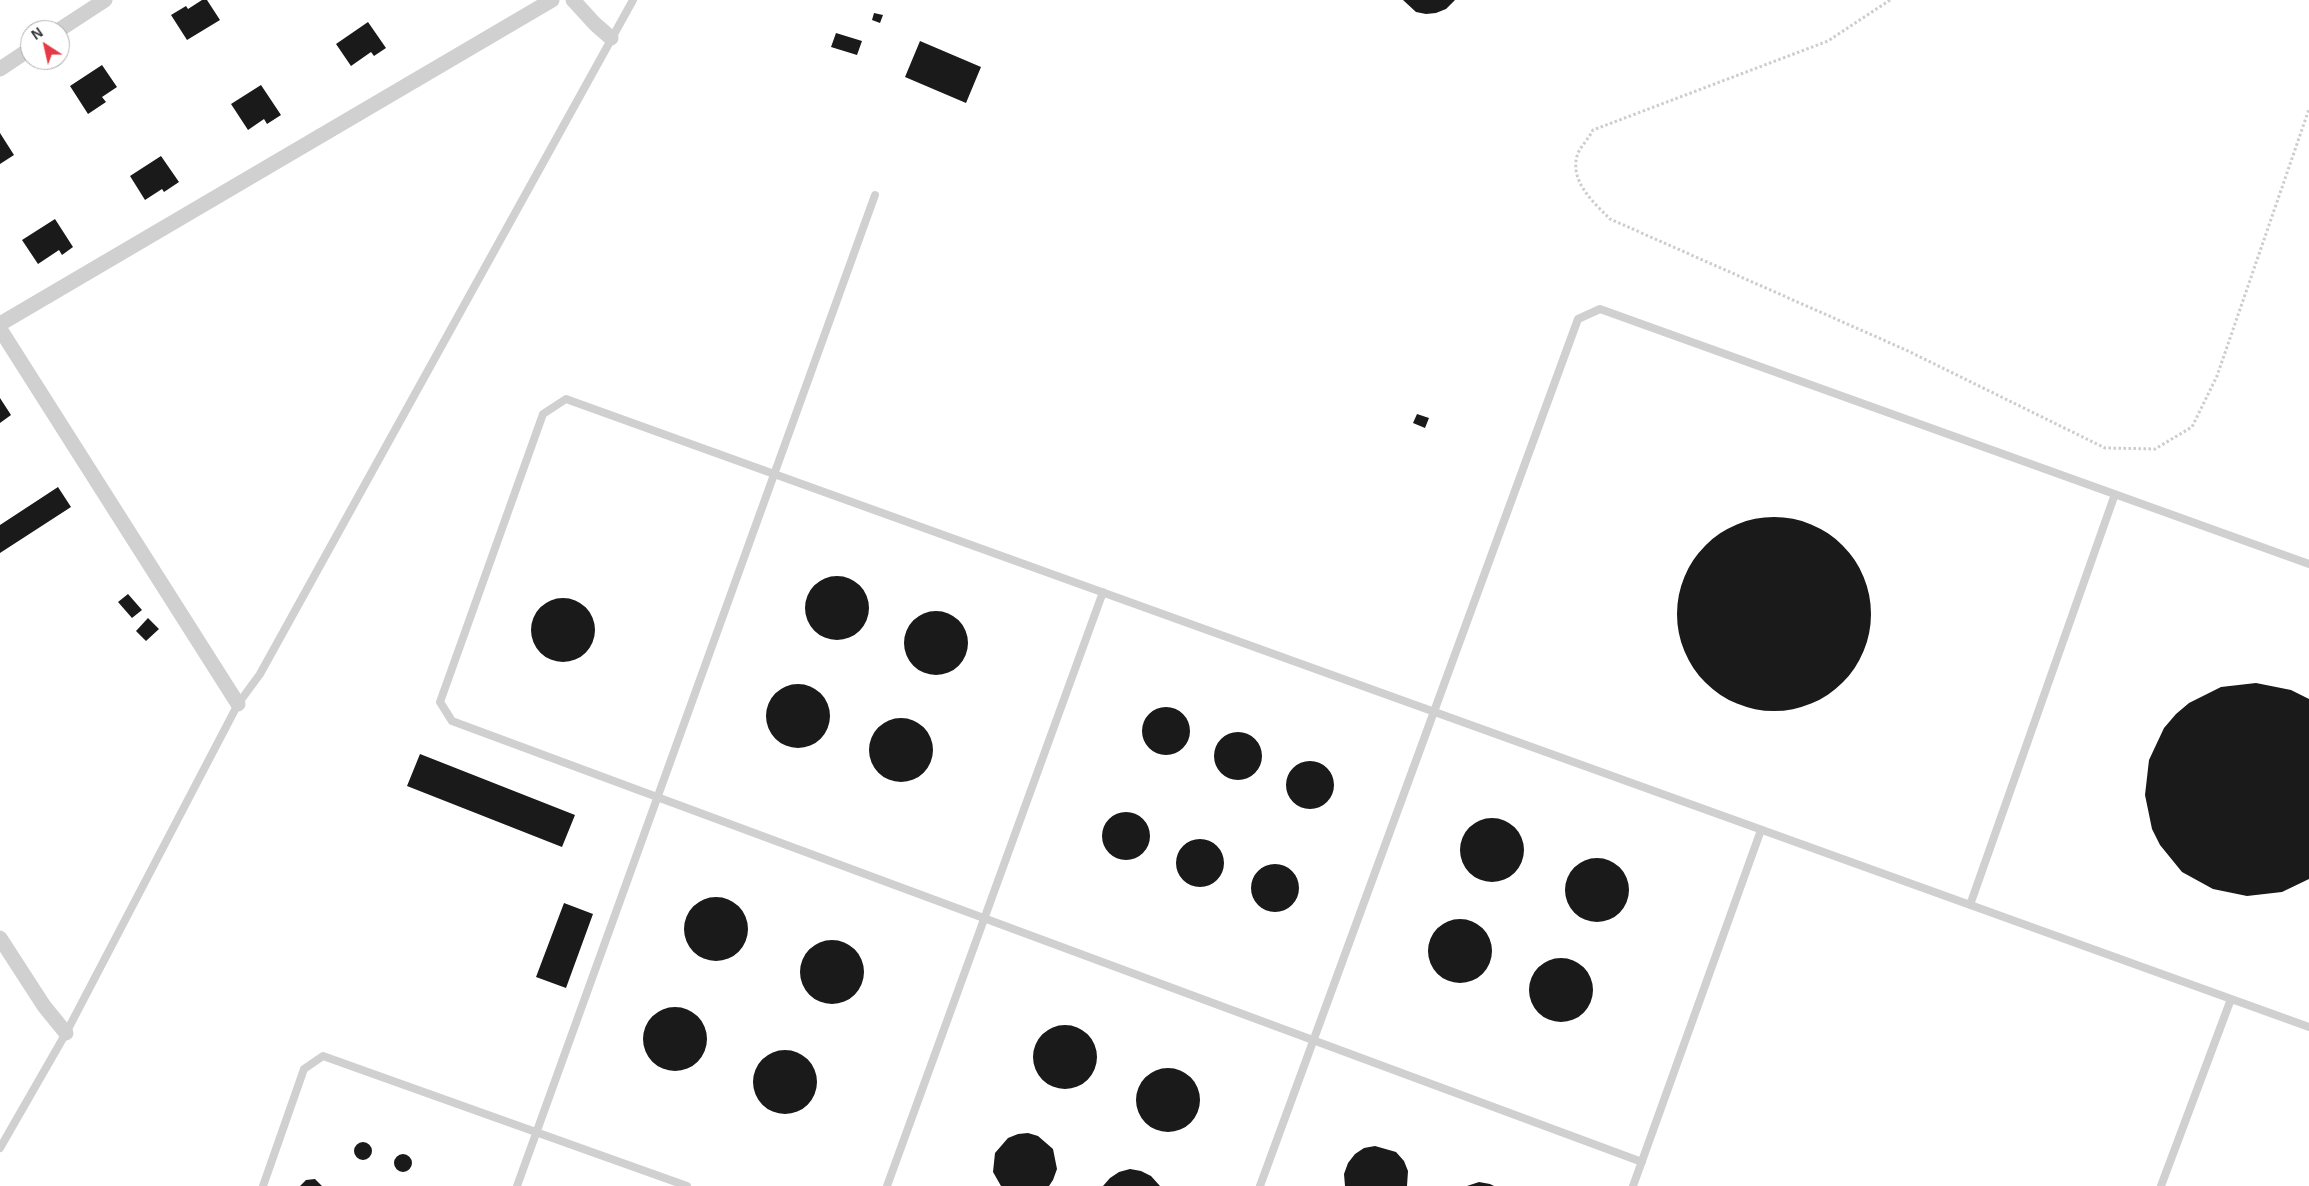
<!DOCTYPE html>
<style>
body{margin:0}
#map{position:relative;width:2309px;height:1186px;overflow:hidden;background:#fff;font-family:Helvetica,sans-serif}
canvas{display:block}
.north{position:absolute;left:20px;top:20px;width:50px;height:50px;box-sizing:border-box;background:#fff;border:1px solid #adadad;border-radius:50%;rotate:325deg;font-size:14px;font-weight:700;line-height:20px;text-align:center;color:#333}
.north::after{content:'';display:block;margin:auto;width:18px;height:22px;background:#e63946;clip-path:polygon(50% 0,100% 100%,50% 72%,0 100%)}
</style>
<div id="map">
<canvas width="2309" height="1186"></canvas>
<div class="north">N</div>
</div>
<script>
const ctx = document.querySelector('canvas').getContext('2d');
ctx.lineJoin = 'round';
function fill(path, color) {
  ctx.fillStyle = color;
  ctx.fill(path, 'evenodd');
}
function strokePath(path, color, width, dash) {
  ctx.strokeStyle = color;
  ctx.lineWidth = width;
  ctx.lineCap = dash ? 'butt' : 'round';
  ctx.setLineDash(dash || []);
  ctx.stroke(path);
}
const building = new Path2D(`
 M 202,0 L 207,0 L 220,20 L 187,40 L 171,15 L 186,6 L 188,9 Z
 M 1403,0 L 1455,0 L 1446,9 L 1436,13 L 1426,14 L 1416,12 Z
 M 874,13 L 883,15 L 880,23 L 872,20 Z
 M 368,22 L 386,48 L 374,56 L 371,52 L 351,66 L 336,44 Z
 M 836,33 L 862,41 L 857,55 L 831,47 Z
 M 920,41 L 981,67 L 966,103 L 905,77 Z
 M 102,65 L 117,87 L 102,97 L 106,102 L 88,114 L 70,86 Z
 M 261,85 L 281,115 L 267,124 L 264,119 L 248,130 L 231,104 Z
 M 0,133 L 14,155 L 0,164 Z
 M 161,156 L 179,182 L 164,192 L 162,189 L 145,200 L 130,176 Z
 M 55,219 L 73,247 L 62,255 L 59,250 L 38,264 L 22,240 Z
 M 0,398 L 11,415 L 0,423 Z
 M 1417,414 L 1429,418 L 1425,428 L 1413,423 Z
 M 58,487 L 71,507 L 0,553 L 0,525 Z
 M1677 614a97 97 0 1 1 194 0a97 97 0 1 1-194 0Z
 M805 608a32 32 0 1 1 64 0a32 32 0 1 1-64 0Z
 M 128,594 L 142,610 L 132,618 L 118,602 Z
 M531 630a32 32 0 1 1 64 0a32 32 0 1 1-64 0Z
 M904 643a32 32 0 1 1 64 0a32 32 0 1 1-64 0Z
 M 148,618 L 159,629 L 146,641 L 136,631 Z
 M 2256,683 L 2291,690 L 2309,699 L 2309,879 L 2282,892 L 2247,896 L 2213,889 L 2182,872 L 2160,845 L 2152,829 L 2145,795 L 2149,760 L 2164,728 L 2176,714 L 2189,703 L 2221,687 Z
 M766 716a32 32 0 1 1 64 0a32 32 0 1 1-64 0Z
 M1142 731a24 24 0 1 1 48 0a24 24 0 1 1-48 0Z
 M869 750a32 32 0 1 1 64 0a32 32 0 1 1-64 0Z
 M1214 756a24 24 0 1 1 48 0a24 24 0 1 1-48 0Z
 M 420,754 L 575,815 L 562,847 L 407,786 Z
 M1286 785a24 24 0 1 1 48 0a24 24 0 1 1-48 0Z
 M1102 836a24 24 0 1 1 48 0a24 24 0 1 1-48 0Z
 M1460 850a32 32 0 1 1 64 0a32 32 0 1 1-64 0Z
 M1176 863a24 24 0 1 1 48 0a24 24 0 1 1-48 0Z
 M1565 890a32 32 0 1 1 64 0a32 32 0 1 1-64 0Z
 M1251 888a24 24 0 1 1 48 0a24 24 0 1 1-48 0Z
 M684 929a32 32 0 1 1 64 0a32 32 0 1 1-64 0Z
 M 564,903 L 593,914 L 566,988 L 536,977 Z
 M1428 951a32 32 0 1 1 64 0a32 32 0 1 1-64 0Z
 M800 972a32 32 0 1 1 64 0a32 32 0 1 1-64 0Z
 M1529 990a32 32 0 1 1 64 0a32 32 0 1 1-64 0Z
 M643 1039a32 32 0 1 1 64 0a32 32 0 1 1-64 0Z
 M1033 1057a32 32 0 1 1 64 0a32 32 0 1 1-64 0Z
 M753 1082a32 32 0 1 1 64 0a32 32 0 1 1-64 0Z
 M1136 1100a32 32 0 1 1 64 0a32 32 0 1 1-64 0Z
 M 1028,1133 L 1038,1136 L 1053,1149 L 1057,1169 L 1053,1180 L 1049,1186 L 1001,1186 L 993,1172 L 995,1153 L 1008,1138 L 1018,1134 Z
 M354 1151a9 9 0 1 1 18 0a9 9 0 1 1-18 0Z
 M 1375,1146 L 1396,1152 L 1404,1161 L 1408,1171 L 1407,1186 L 1345,1186 L 1344,1174 L 1348,1163 L 1355,1154 L 1364,1148 Z
 M394 1163a9 9 0 1 1 18 0a9 9 0 1 1-18 0Z
 M 1130,1169 L 1141,1171 L 1151,1176 L 1160,1186 L 1103,1186 L 1110,1178 L 1119,1172 Z
 M 315,1179 L 322,1186 L 300,1186 L 306,1180 Z
 M 1479,1182 L 1490,1184 L 1494,1186 L 1467,1186 Z`);
const path = new Path2D(`
 M 1890,0 L 1828,41 L 1593,130 C 1589,138 1582,145 1578,153 C 1568,180 1593,202 1610,219 L 1906,350 L 2105,448 L 2155,449 L 2192,427 L 2217,376 L 2309,109`);
const lane = new Path2D(`
 M 1970,905 L 2115,494
 M 0,1148 L 66,1033 L 238,704 L 260,674 L 633,0
 M 1642,1162 L 452,721 L 440,702 L 543,414 L 566,399 L 2309,1027
 M 263,1186 L 304,1069 L 323,1056 L 687,1186
 M 517,1186 L 875,195
 M 887,1186 L 1103,592
 M 1260,1186 L 1578,319 L 1600,309 L 2309,564
 M 1633,1186 L 1761,830
 M 2161,1186 L 2231,999`);
const street = new Path2D(`
 M 573,0 L 595,24 L 611,38
 M 59,30 L 105,0
 M 0,69 L 30,49
 M 0,324 L 552,0
 M 0,329 L 238,704
 M 0,938 L 44,1006 L 66,1033`);
fill(building, '#1a1a1a');
strokePath(path, '#cdcdcd', 3, [2.5, 2.5]);
strokePath(lane, '#d0d0d0', 8);
strokePath(street, '#d0d0d0', 15);
</script>
